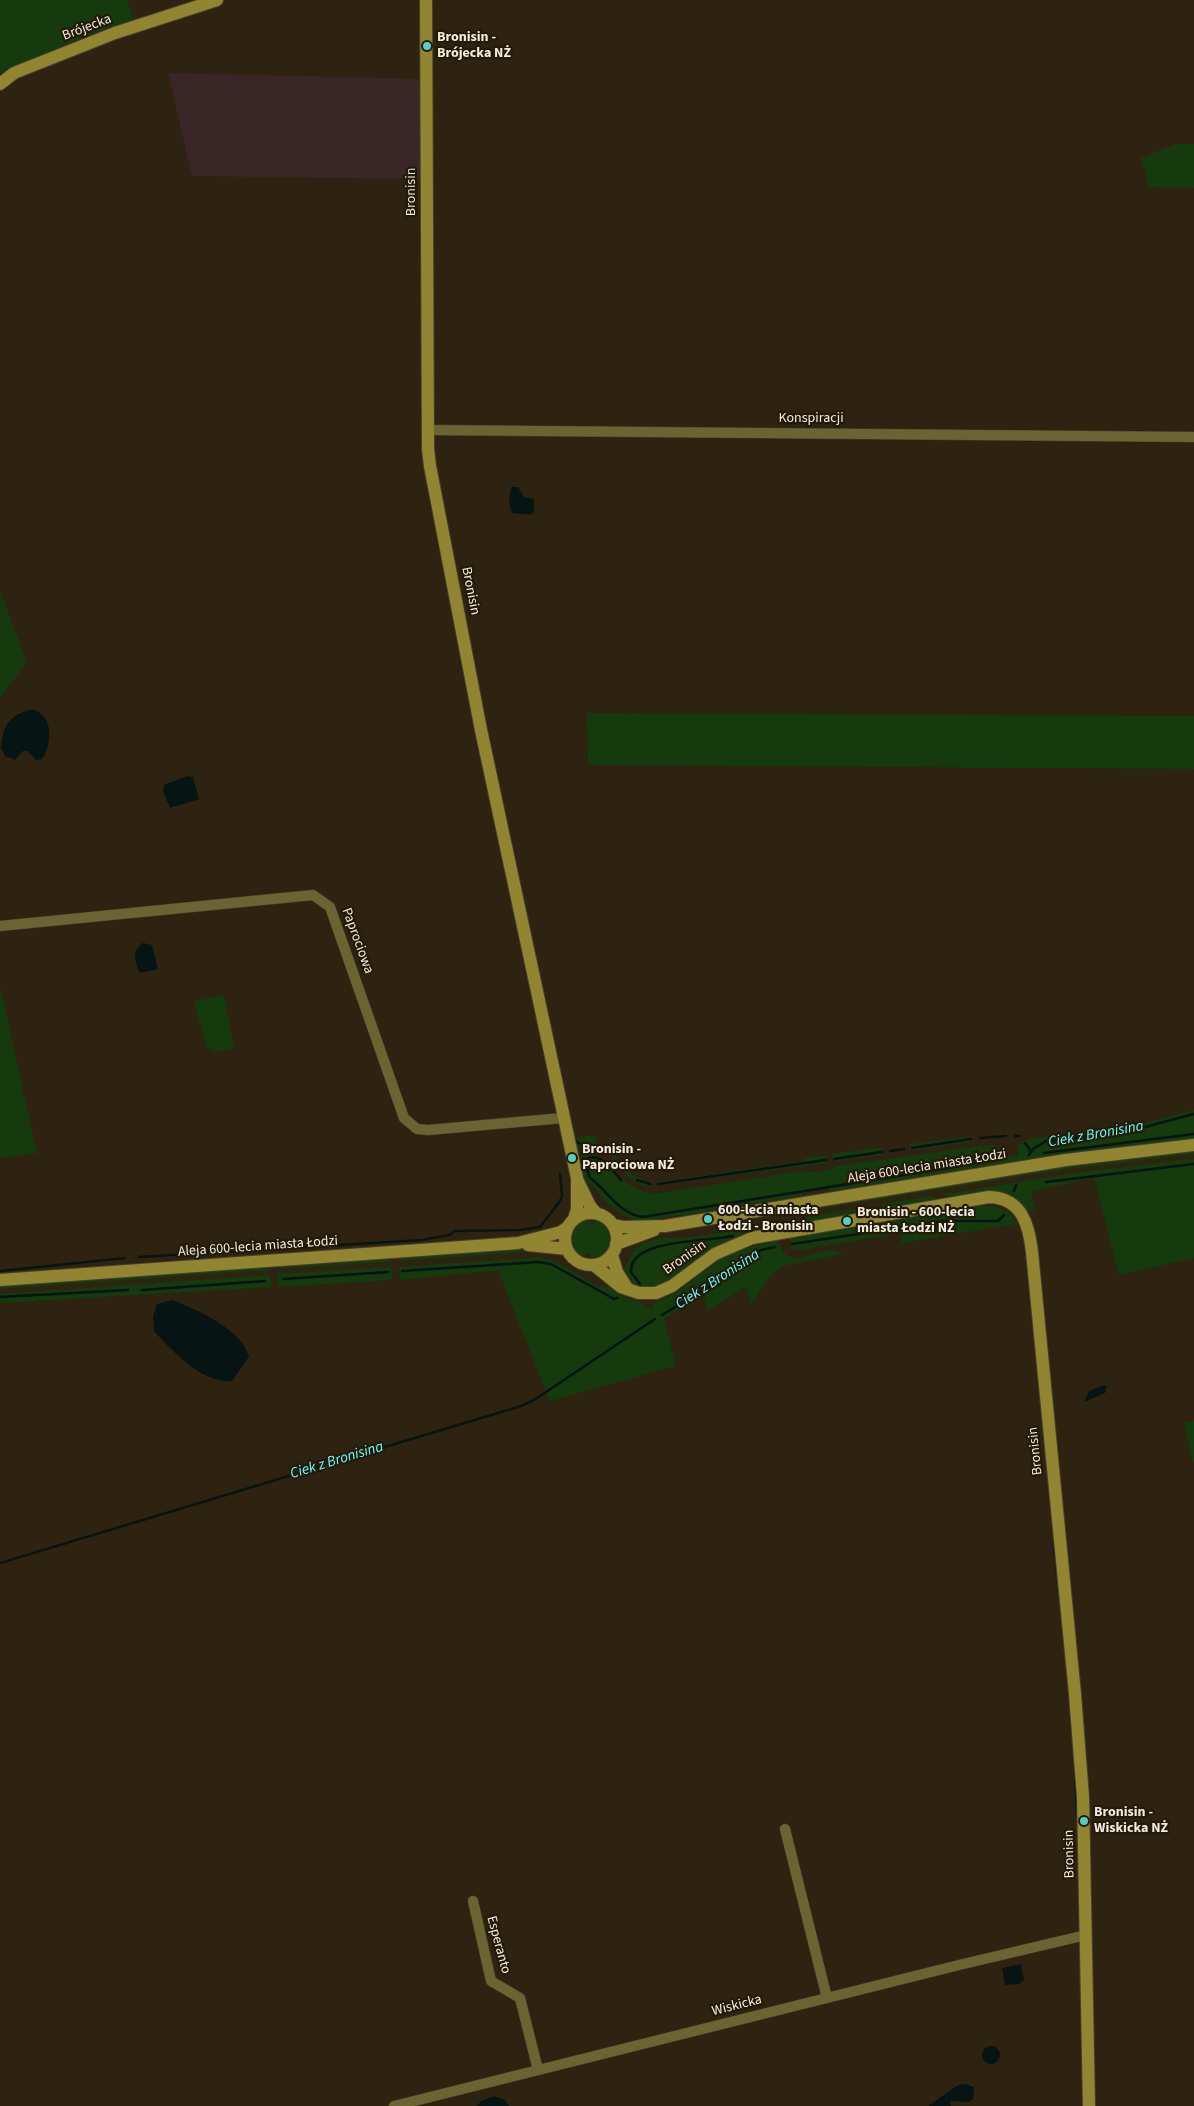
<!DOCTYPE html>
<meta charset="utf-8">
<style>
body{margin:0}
canvas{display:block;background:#2d2310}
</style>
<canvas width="1194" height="2106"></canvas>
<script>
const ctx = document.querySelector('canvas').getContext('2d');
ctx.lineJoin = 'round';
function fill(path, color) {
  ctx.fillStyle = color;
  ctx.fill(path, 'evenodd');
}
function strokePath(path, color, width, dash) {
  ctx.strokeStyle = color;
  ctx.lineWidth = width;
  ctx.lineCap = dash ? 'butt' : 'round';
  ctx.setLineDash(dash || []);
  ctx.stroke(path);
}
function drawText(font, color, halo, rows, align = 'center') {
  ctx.font = font + ' "Source Sans 3",sans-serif';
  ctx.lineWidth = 4.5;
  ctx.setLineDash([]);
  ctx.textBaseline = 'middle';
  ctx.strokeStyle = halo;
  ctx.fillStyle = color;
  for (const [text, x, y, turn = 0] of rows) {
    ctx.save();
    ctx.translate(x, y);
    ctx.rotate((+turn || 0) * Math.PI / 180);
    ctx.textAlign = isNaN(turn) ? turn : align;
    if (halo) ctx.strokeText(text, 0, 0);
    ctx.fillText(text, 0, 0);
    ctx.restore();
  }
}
const industrial = new Path2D(`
 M 168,73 L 422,79 L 421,179 L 192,176 Z`);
const green = new Path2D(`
 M 0,0 L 127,0 L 134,20 L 0,73 Z
 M 1176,144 L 1194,144 L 1194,188 L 1149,187 L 1141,158 Z
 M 0,591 L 27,662 L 0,698 Z
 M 587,713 L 1194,716 L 1194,769 L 588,765 Z
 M 0,986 L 37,1153 L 0,1158 Z
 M 224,995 L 234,1048 L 214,1052 L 207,1048 L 194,1001 Z
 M 1194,1110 L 1194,1140 L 1035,1158 L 829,1192 L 828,1188 L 802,1192 L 802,1196 L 643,1221 C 629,1222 599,1200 595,1187 L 593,1188 L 585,1179 L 579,1159 L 584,1154 C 613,1150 616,1196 661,1193 L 801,1171 C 813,1172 826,1173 837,1166 L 979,1146 L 996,1145 L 1001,1150 L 1002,1157 L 1018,1156 L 1018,1145 L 1028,1139 L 1125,1128 Z
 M 594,1135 L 598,1145 L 614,1154 L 629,1172 L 635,1177 L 651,1183 L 651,1186 C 626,1187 621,1158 601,1149 C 591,1145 582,1149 573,1145 L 571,1139 Z
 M 971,1137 L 970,1142 L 916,1150 L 911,1150 L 909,1144 Z
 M 883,1147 L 882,1155 L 836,1161 L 833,1160 L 832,1154 Z
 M 1194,1151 L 1194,1154 L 1053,1171 L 737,1222 L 746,1219 L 1042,1170 Z
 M 827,1155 L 826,1163 L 657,1185 L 658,1182 L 803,1161 L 806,1158 Z
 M 1194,1159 L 1194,1258 L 1119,1275 L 1094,1177 L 1031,1192 L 1034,1212 C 1024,1210 1020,1201 1012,1197 C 992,1186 971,1194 950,1198 L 945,1194 L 1080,1172 Z
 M 931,1196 L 942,1200 L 880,1211 L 882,1204 Z
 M 871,1206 L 874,1209 L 760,1231 L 658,1287 L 637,1287 L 628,1282 L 623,1271 L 634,1249 L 641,1246 L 641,1244 L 659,1238 L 694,1237 Z
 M 985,1206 C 999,1206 1011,1211 1017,1224 L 902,1243 L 900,1233 L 799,1250 L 792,1248 L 789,1238 L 957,1209 Z
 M 589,1219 L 592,1224 L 598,1220 L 606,1227 L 610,1236 C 610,1248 604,1256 592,1258 L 588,1253 L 583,1257 L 575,1251 L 571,1241 C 571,1229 577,1221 589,1219 Z
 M 778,1240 C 788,1279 823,1239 843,1254 L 783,1266 L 773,1273 L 751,1304 L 746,1287 L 708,1311 L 703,1295 L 664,1319 L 676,1366 L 550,1401 L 498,1270 L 400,1280 L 399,1267 L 542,1257 L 542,1259 L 552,1260 L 597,1285 L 609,1287 L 622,1296 L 642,1303 L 645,1308 L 653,1308 L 654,1302 C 677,1297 691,1279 709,1267 C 730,1252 753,1245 778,1240 Z
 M 532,1249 L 542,1251 L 399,1261 L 400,1258 Z
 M 388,1259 L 391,1262 L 277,1269 L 279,1267 Z
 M 267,1267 L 269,1270 L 0,1289 L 0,1286 Z
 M 391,1267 L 392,1280 L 278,1287 L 277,1274 Z
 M 270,1275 L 271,1287 L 0,1303 L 0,1294 Z
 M 1194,1420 L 1194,1463 L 1193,1463 L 1184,1423 Z`);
const water = new Path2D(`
 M 511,487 L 518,487 L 524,497 L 534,499 L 534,512 L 530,515 L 512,513 L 509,503 Z
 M 33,709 C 36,711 41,713 43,716 C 53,725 50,749 42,759 L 36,760 L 28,751 L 23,751 L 15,760 L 5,756 L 1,748 C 3,725 9,715 33,709 Z
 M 187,776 L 193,777 L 199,799 L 170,808 L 163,791 L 164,785 Z
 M 143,943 L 152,945 L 158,969 L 140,973 C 135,962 131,951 143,943 Z
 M 172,1300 C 196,1309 243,1330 249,1357 L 232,1381 C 203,1384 172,1351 154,1331 L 153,1316 L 157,1304 Z
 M 1104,1385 L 1107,1386 L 1105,1393 L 1084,1402 L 1089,1391 Z
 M 1021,1964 L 1024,1980 L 1019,1984 L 1005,1985 L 1002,1968 Z
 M982 2055a9 9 0 1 1 18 0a9 9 0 1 1-18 0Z
 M 966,2084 L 974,2087 L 973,2099 L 969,2102 L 950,2101 L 951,2106 L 928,2106 L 958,2085 Z
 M 494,2096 L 505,2100 L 509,2106 L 477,2106 L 481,2101 Z`);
const stream = new Path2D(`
 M 1015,1136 L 1020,1136
 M 980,1138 L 1006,1136
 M 574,1140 L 580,1144
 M 1025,1143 L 1031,1151
 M 912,1148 L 971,1139
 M 890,1151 L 904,1149
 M 1044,1153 L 1194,1134
 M 1029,1155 L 1033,1149 L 1046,1141 L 1126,1132 L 1194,1114
 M 583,1159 L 590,1178 C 606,1189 620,1215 643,1217 L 997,1160
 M 834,1159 L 882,1152
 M 584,1160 C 600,1150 611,1169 621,1180
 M 637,1180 L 650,1184
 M 1046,1182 L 1194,1164
 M 658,1184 L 826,1160
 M 1014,1191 L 1016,1185
 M 792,1244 L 944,1221 L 998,1221 L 1004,1215
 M 139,1257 L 422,1240 L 449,1235 L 455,1231 L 519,1230 L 540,1227 L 560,1201 L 562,1196 L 560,1174
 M 0,1271 L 125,1258
 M 402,1271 L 538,1262 L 551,1264 L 614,1299 L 617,1298
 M 283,1279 L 388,1272
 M 640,1284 L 631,1272 C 629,1238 709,1242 733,1236
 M 142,1290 L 265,1281
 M 0,1297 L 128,1290
 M 662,1315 L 722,1279 L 761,1250 L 775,1247
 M 1054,1544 L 1055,1557
 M 0,1563 L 521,1406 L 534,1400 L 655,1319
 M 1056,1565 L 1057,1572
 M 1075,1776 L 1077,1817`);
const street = new Path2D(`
 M 428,430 L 1194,437
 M 0,926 L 313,895 L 330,907 L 404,1118 L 417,1129 L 428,1130 L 563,1118
 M 785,1829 L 827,1998
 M 473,1901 L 491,1981 L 520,1998 L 538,2070
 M 394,2106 L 959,1965 L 1086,1935`);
const secondary = new Path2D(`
 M 426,0 L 428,449 L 430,466 L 481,730 L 577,1178 L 577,1209 L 574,1219
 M 0,84 L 14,73 L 115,33 L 217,0
 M 577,1179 L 590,1206 L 596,1213
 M565 1239a26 26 0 1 1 52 0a26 26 0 1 1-52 0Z
 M 613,1225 L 623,1227 L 665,1226 L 1066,1160 L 1194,1145
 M 616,1244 L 654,1230
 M 528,1245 L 567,1249
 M 612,1255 L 617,1272 L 627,1288
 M 594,1265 L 621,1287 L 639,1293 L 656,1293 L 672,1286 L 715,1254 L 752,1238 L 989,1197 C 1022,1198 1029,1225 1032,1252 L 1075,1694 L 1083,1797 L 1089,2106
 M 0,1280 L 518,1243 L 561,1232 L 568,1227`);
const markers = [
 [427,46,5,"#55cec5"],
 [572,1158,5,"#55cec5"],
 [708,1219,5,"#55cec5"],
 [847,1221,5,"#55cec5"],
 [1084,1821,5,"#55cec5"]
];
const streetNames = [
 ["Brójecka",87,28,-21],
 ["Bronisin",412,192,-90],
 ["Konspiracji",811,419],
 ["Bronisin",470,591,79],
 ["Paprociowa",357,941,70],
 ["Aleja 600-lecia miasta Łodzi",927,1167,-9],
 ["Aleja 600-lecia miasta Łodzi",258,1247,-4],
 ["Bronisin",685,1258,-35],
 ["Bronisin",1036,1451,-96],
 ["Bronisin",1070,1854,-91],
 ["Esperanto",498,1945,75],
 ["Wiskicka",737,2006,-14]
];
const poiNames = [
 ["Bronisin -",437,38],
 ["Brójecka NŻ",437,54],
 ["Bronisin -",582,1150],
 ["Paprociowa NŻ",582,1166],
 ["600-lecia miasta",718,1211],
 ["Łodzi - Bronisin",718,1227],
 ["Bronisin - 600-lecia",857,1213],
 ["miasta Łodzi NŻ",857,1229],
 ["Bronisin -",1094,1813],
 ["Wiskicka NŻ",1094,1829]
];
const waterNames = [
 ["Ciek z Bronisina",1096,1135,-10],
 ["Ciek z Bronisina",718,1280,-33],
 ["Ciek z Bronisina",337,1461,-17]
];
fill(industrial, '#3a2627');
fill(green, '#143a0d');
fill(water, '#071414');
strokePath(stream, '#071414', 2.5);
strokePath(street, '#493f2d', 11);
strokePath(secondary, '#493f2d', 14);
strokePath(street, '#6a6332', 10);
strokePath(secondary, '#918532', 12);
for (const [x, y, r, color] of markers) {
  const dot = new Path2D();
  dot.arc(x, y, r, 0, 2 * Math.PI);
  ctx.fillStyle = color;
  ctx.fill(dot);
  strokePath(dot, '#231a07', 2);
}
drawText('14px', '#f2ebdf', '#231a07', streetNames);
drawText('bold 14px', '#f2ebdf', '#231a07', poiNames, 'left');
drawText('italic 15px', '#69f9fc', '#231a07', waterNames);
</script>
